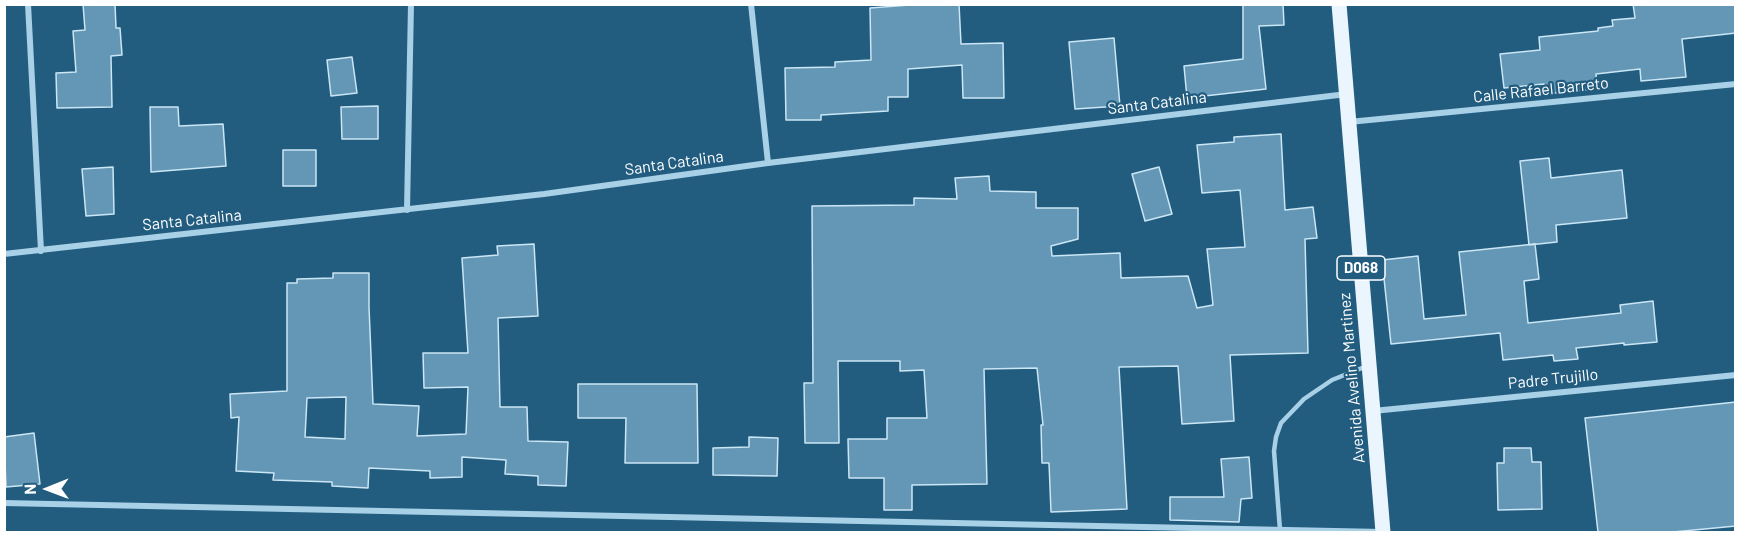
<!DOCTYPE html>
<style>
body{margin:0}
#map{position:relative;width:1740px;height:537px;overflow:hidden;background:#225d80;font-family:Barlow,sans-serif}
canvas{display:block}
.frame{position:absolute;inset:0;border:6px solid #fff;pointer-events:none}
.north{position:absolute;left:18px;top:459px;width:60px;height:60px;-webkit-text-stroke:4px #225d80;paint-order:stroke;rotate:269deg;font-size:16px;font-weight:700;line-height:24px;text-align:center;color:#fff}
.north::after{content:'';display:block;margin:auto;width:21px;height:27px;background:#fff;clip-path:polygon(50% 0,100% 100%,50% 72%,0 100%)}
</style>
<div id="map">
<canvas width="1740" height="537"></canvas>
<div class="frame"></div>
<div class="north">N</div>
</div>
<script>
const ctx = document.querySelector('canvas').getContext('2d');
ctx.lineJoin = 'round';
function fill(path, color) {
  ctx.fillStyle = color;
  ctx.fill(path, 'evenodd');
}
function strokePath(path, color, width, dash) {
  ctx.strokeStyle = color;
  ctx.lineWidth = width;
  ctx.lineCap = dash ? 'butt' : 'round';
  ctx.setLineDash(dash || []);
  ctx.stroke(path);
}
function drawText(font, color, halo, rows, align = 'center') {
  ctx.font = font + ' Barlow,sans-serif';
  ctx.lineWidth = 4.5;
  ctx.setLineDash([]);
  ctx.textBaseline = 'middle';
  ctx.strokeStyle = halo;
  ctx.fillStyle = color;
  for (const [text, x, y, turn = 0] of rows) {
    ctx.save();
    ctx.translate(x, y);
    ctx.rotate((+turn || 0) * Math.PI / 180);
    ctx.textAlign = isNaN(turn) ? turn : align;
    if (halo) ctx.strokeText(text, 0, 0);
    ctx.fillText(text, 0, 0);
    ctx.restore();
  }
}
const building = new Path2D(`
 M 83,4 L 115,4 L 116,28 L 120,28 L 122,55 L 111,56 L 112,107 L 57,108 L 56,73 L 76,72 L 73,31 L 85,30 Z
 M 923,4 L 959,4 L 961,44 L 1003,43 L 1004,98 L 963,98 L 962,65 L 908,69 L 908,97 L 888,97 L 888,111 L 821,115 L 821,120 L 786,120 L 785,68 L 835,67 L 835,62 L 871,60 L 870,8 Z
 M 1243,4 L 1283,4 L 1284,25 L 1259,26 L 1266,89 L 1187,98 L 1184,66 L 1243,59 Z
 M 1633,4 L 1736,4 L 1736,33 L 1682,39 L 1686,77 L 1641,81 L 1640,69 L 1596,74 L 1597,89 L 1545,94 L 1544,84 L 1504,88 L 1500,54 L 1540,50 L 1539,37 L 1598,31 L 1598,28 L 1613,26 L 1612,20 L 1635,18 Z
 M 1114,38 L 1120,106 L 1075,109 L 1069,42 Z
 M 352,57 L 357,93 L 331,96 L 327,60 Z
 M 378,106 L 378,139 L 342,139 L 341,107 Z
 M 150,107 L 178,107 L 179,126 L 223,124 L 226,166 L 151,172 Z
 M 1281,134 L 1285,210 L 1313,207 L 1317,238 L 1305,239 L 1308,353 L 1230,355 L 1234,421 L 1182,424 L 1178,366 L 1119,367 L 1127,509 L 1051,512 L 1049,463 L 1042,463 L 1041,425 L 1043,425 L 1037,368 L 984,369 L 987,484 L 912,485 L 912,510 L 884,510 L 884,478 L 849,478 L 848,439 L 887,439 L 887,418 L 927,418 L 924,370 L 900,371 L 900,361 L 838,361 L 839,443 L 805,443 L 804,383 L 813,383 L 812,206 L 914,205 L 914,198 L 957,199 L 955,178 L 989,176 L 990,191 L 1036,192 L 1036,208 L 1078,208 L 1078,239 L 1051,246 L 1052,256 L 1120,253 L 1121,278 L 1188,276 L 1197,308 L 1213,305 L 1207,249 L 1245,247 L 1240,190 L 1202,193 L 1197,145 L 1234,142 L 1234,137 Z
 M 283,150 L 316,150 L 316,186 L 283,186 Z
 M 1549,158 L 1551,178 L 1622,170 L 1627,218 L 1556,225 L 1557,242 L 1529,245 L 1520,161 Z
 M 113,167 L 114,214 L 86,216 L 82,169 Z
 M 1159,167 L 1172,214 L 1145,221 L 1132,174 Z
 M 534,244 L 538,316 L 498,318 L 500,407 L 527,407 L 528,441 L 568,442 L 566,486 L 538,485 L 538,476 L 505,474 L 506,460 L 462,457 L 462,477 L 430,478 L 430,471 L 369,468 L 368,488 L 332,486 L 332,482 L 273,480 L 274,473 L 236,471 L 239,417 L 231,418 L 230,394 L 287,391 L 287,283 L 297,283 L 297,279 L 333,278 L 333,273 L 369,273 L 369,307 L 373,404 L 419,406 L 417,436 L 466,434 L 468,387 L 424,388 L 423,353 L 468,353 L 462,258 L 498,255 L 497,246 ZM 346,397 L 345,439 L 305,437 L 307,398 Z
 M 1535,244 L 1539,279 L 1524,281 L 1528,323 L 1621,313 L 1620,305 L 1653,301 L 1657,342 L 1624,345 L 1624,343 L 1576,348 L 1578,359 L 1554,361 L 1553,355 L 1503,360 L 1500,333 L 1391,344 L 1382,260 L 1418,256 L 1424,319 L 1466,315 L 1459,252 Z
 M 578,384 L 697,384 L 698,463 L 625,463 L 626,418 L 578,418 Z
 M 1736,402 L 1736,526 L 1673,532 L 1598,532 L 1585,418 Z
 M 34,433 L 40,484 L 6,487 L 4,437 Z
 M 749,437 L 778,438 L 777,476 L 713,475 L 713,448 L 749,447 Z
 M 1504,448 L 1531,448 L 1532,462 L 1541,462 L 1542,509 L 1498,510 L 1497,463 L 1504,463 Z
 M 1249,457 L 1252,498 L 1241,499 L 1239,522 L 1170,520 L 1170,497 L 1224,497 L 1221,459 Z`);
const lane = new Path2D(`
 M 1280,530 L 1274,451 L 1276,437 L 1281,423 L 1304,399 L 1332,380 L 1367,366`);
const street = new Path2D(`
 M 28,4 L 41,251
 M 751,4 L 768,163
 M 1349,122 L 1736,84
 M 407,210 L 411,4
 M 4,254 L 544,194 L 768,163 L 1347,94
 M 1373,411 L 1736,375
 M 4,503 L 1382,532`);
const primary = new Path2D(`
 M 1339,4 L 1383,532`);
const shields = [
 [1361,268,48]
];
const shieldNames = [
 ["D068",1361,268]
];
const streetNames = [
 ["Calle Rafael Barreto",1541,90,-6],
 ["Santa Catalina",1157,103,-7],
 ["Santa Catalina",674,163,-8],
 ["Santa Catalina",192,220,-6],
 ["Avenida Avelino Martinez",1352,378,-95],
 ["Padre Trujillo",1553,379,-6]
];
fill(building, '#6397b5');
strokePath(building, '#cbe6f5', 1.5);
strokePath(lane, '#a8d0e7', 4.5);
strokePath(street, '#a8d0e7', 6);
strokePath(primary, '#eaf5fd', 15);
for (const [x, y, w] of shields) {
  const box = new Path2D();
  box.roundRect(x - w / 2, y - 12, w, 24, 4.5);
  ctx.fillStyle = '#225d80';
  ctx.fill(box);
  strokePath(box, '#fff', 1.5);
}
drawText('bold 15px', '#fff', null, shieldNames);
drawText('16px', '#fff', '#225d80', streetNames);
</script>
